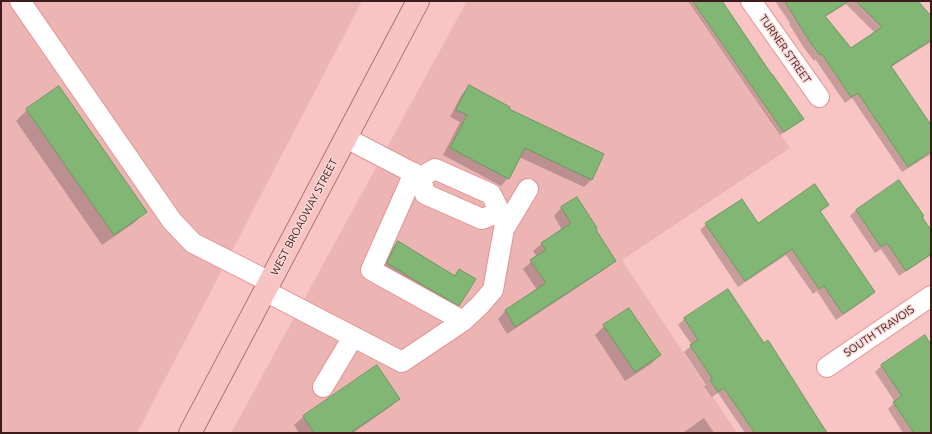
<!DOCTYPE html>
<style>
body{margin:0}
#map{position:relative;width:932px;height:434px;overflow:hidden;background:#f9c5c4;font-family:Ubuntu,sans-serif}
canvas{display:block}
.frame{position:absolute;inset:0;border:2px solid #3c1c1c;pointer-events:none}
</style>
<div id="map">
<canvas width="932" height="434"></canvas>
<div class="frame"></div>
</div>
<script>
const ctx = document.querySelector('canvas').getContext('2d');
ctx.lineJoin = 'round';
function fill(path, color) {
  ctx.fillStyle = color;
  ctx.fill(path, 'evenodd');
}
function strokePath(path, color, width, dash) {
  ctx.strokeStyle = color;
  ctx.lineWidth = width;
  ctx.lineCap = dash ? 'butt' : 'round';
  ctx.setLineDash(dash || []);
  ctx.stroke(path);
}
function drawText(font, color, halo, rows, align = 'center') {
  ctx.font = font + ' Ubuntu,sans-serif';
  ctx.lineWidth = 3;
  ctx.setLineDash([]);
  ctx.textBaseline = 'middle';
  ctx.strokeStyle = halo;
  ctx.fillStyle = color;
  for (const [text, x, y, turn = 0] of rows) {
    ctx.save();
    ctx.translate(x, y);
    ctx.rotate((+turn || 0) * Math.PI / 180);
    ctx.textAlign = isNaN(turn) ? turn : align;
    if (halo) ctx.strokeText(text, 0, 0);
    ctx.fillText(text, 0, 0);
    ctx.restore();
  }
}
const built = new Path2D(`
 M 1,1 L 362,1 L 137,433 L 1,433 Z
 M 467,1 L 689,1 L 790,148 L 622,260 L 737,433 L 231,433 Z`);
const shadow = new Path2D(`
 M 688,1 L 721,1 L 772,76 L 799,122 L 780,135 Z
 M 775,1 L 917,1 L 931,17 L 931,42 L 891,67 L 931,125 L 931,154 L 902,172 L 852,98 L 845,103 L 815,59 L 814,61 L 804,48 L 789,24 L 790,23 ZM 846,4 L 875,33 L 851,49 L 825,17 Z
 M 59,87 L 145,212 L 134,223 L 102,245 L 16,121 L 27,110 Z
 M 469,87 L 508,109 L 603,154 L 591,180 L 584,187 L 519,157 L 508,178 L 501,186 L 443,155 L 460,122 L 450,117 L 462,94 Z
 M 899,181 L 931,232 L 931,255 L 899,276 L 881,249 L 875,253 L 850,216 L 856,210 Z
 M 576,199 L 594,230 L 614,261 L 607,268 L 507,334 L 498,319 L 505,311 L 537,290 L 523,269 L 537,257 L 533,251 L 541,244 L 562,230 L 554,216 L 561,208 Z
 M 828,205 L 819,213 L 874,292 L 868,298 L 836,320 L 817,291 L 813,294 L 786,255 L 738,287 L 700,230 L 706,224 L 758,224 Z
 M 398,242 L 453,277 L 459,270 L 459,305 L 450,314 L 378,272 L 389,251 Z
 M 727,290 L 818,421 L 819,420 L 828,433 L 745,433 L 718,393 L 712,397 L 704,386 L 706,385 L 684,352 L 692,345 L 678,325 L 684,319 Z
 M 629,309 L 660,355 L 651,364 L 625,381 L 595,335 L 604,326 Z
 M 924,337 L 928,343 L 931,341 L 931,433 L 903,433 L 888,409 L 895,402 L 875,372 L 881,366 Z
 M 377,366 L 399,399 L 390,407 L 353,433 L 299,433 L 294,425 L 303,417 Z
 M 704,418 L 714,433 L 682,433 L 684,432 Z`);
const building = new Path2D(`
 M 693,1 L 722,1 L 772,75 L 772,74 L 804,119 L 784,132 Z
 M 785,1 L 849,1 L 825,16 L 851,48 L 882,27 L 856,1 L 918,1 L 931,16 L 931,40 L 891,66 L 931,125 L 931,151 L 908,167 L 858,93 L 851,97 L 822,54 L 820,55 L 810,42 Z
 M 469,85 L 510,107 L 509,109 L 604,154 L 592,180 L 525,148 L 509,179 L 450,148 L 467,115 L 456,110 Z
 M 59,86 L 147,212 L 114,235 L 26,109 Z
 M 899,180 L 924,216 L 922,217 L 931,230 L 931,254 L 906,271 L 887,243 L 881,247 L 856,210 Z
 M 815,184 L 829,205 L 820,211 L 875,292 L 843,314 L 824,286 L 819,289 L 792,249 L 745,281 L 705,223 L 742,199 L 758,223 Z
 M 577,197 L 597,228 L 596,230 L 616,261 L 515,327 L 505,310 L 546,283 L 530,260 L 546,250 L 541,243 L 571,223 L 561,207 Z
 M 398,241 L 455,276 L 459,269 L 476,279 L 459,306 L 426,287 L 387,263 Z
 M 728,289 L 764,343 L 768,340 L 827,433 L 755,433 L 724,388 L 718,392 L 710,380 L 712,378 L 690,345 L 698,340 L 684,318 Z
 M 629,308 L 661,355 L 635,372 L 603,325 Z
 M 925,335 L 931,345 L 931,433 L 914,433 L 893,402 L 902,396 L 881,365 Z
 M 377,365 L 400,399 L 350,433 L 314,433 L 303,416 Z`);
const minor = new Path2D(`
 M 20,1 L 172,221 L 193,243 L 270,282
 M 751,1 L 819,97
 M 346,138 L 421,177
 M 414,173 L 371,270 L 463,321
 M 500,212 L 482,219 L 425,194 L 421,177 L 435,169 L 491,194 L 500,212 L 512,216
 M 265,291 L 402,362 L 463,321 L 480,305 L 493,290 L 504,229 L 528,189
 M 827,367 L 931,296
 M 323,387 L 353,337`);
const major = new Path2D(`
 M 190,433 L 418,1`);
const streetNames = [
 ["TURNER STREET",785,49,55],
 ["WEST BROADWAY STREET",304,217,-62],
 ["SOUTH TRAVOIS",879,331,-34]
];
fill(built, '#ecb5b4');
fill(shadow, '#0003');
fill(building, '#81b675');
strokePath(building, '#6a9a5f', 1);
strokePath(minor, '#e49292', 22);
strokePath(major, '#b26f6f', 24);
strokePath(minor, '#fff', 20);
strokePath(major, '#f7c3c3', 22);
drawText('11px', '#3c1c1c', '#fbd7d6', streetNames);
</script>
